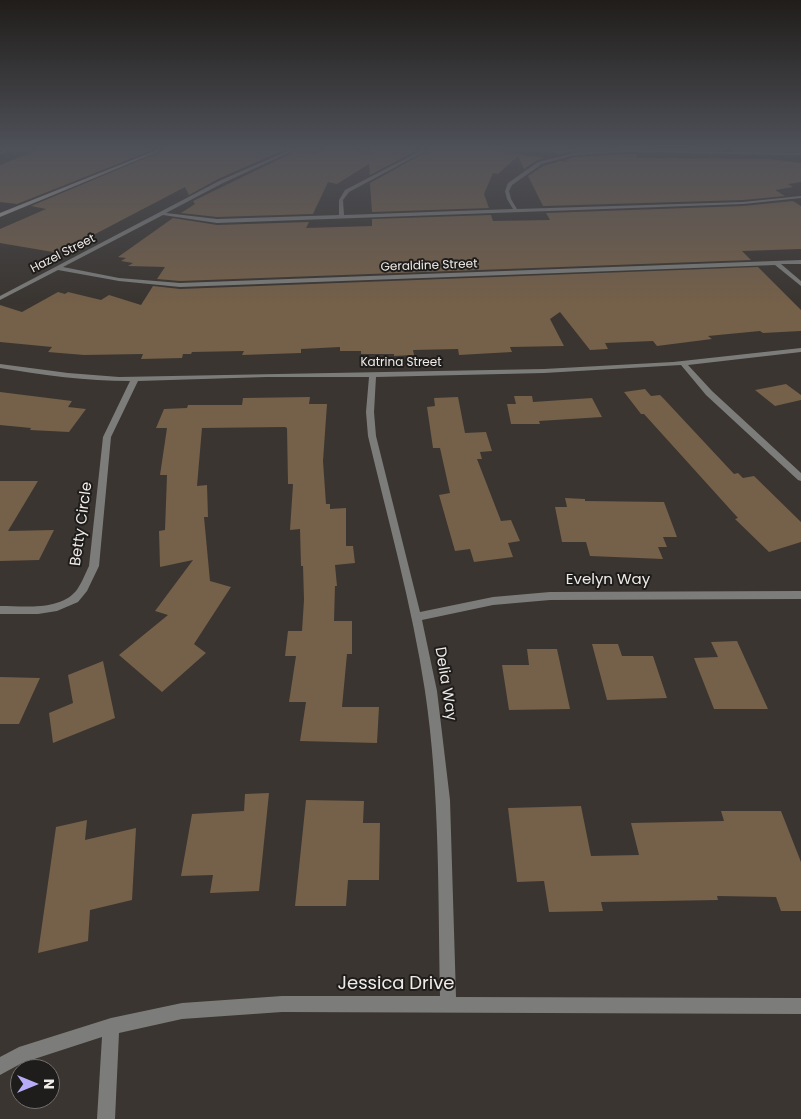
<!DOCTYPE html>
<style>
body{margin:0}
#map{position:relative;width:801px;height:1119px;overflow:hidden;background:#3a3530;font-family:Poppins,sans-serif}
canvas{display:block}
.north{position:absolute;left:10px;top:1059px;width:50px;height:50px;box-sizing:border-box;background:#1f1d1b;border:1px solid #726f6d;border-radius:50%;rotate:90deg;font-size:14px;font-weight:700;line-height:20px;text-align:center;color:#efebe8}
.north::after{content:'';display:block;margin:auto;width:18px;height:22px;background:#b6acf8;clip-path:polygon(50% 0,100% 100%,50% 72%,0 100%)}
</style>
<div id="map">
<canvas width="801" height="1119"></canvas>
<div class="north">N</div>
</div>
<script>
const ctx = document.querySelector('canvas').getContext('2d');
ctx.lineJoin = 'round';
function fill(path, color) {
  ctx.fillStyle = color;
  ctx.fill(path, 'evenodd');
}
function drawText(font, color, halo, rows, align = 'center') {
  ctx.font = font + ' Poppins,sans-serif';
  ctx.lineWidth = 4;
  ctx.setLineDash([]);
  ctx.textBaseline = 'middle';
  ctx.strokeStyle = halo;
  ctx.fillStyle = color;
  for (const [text, x, y, turn = 0] of rows) {
    ctx.save();
    ctx.translate(x, y);
    ctx.rotate((+turn || 0) * Math.PI / 180);
    ctx.textAlign = isNaN(turn) ? turn : align;
    if (halo) ctx.strokeText(text, 0, 0);
    ctx.fillText(text, 0, 0);
    ctx.restore();
  }
}
const building = new Path2D(`
 M 43,148 L 158,148 L 17,204 L 0,202 L 0,165 Z
 M 169,148 L 270,148 L 284,150 L 218,179 L 189,195 L 185,187 L 59,253 L 0,243 L 0,229 L 46,209 L 31,206 Z
 M 328,148 L 339,148 L 369,153 L 368,148 L 422,148 L 370,175 L 369,164 L 337,184 L 328,182 L 313,214 L 217,217 L 181,213 L 195,204 L 193,201 L 294,152 L 316,154 Z
 M 433,148 L 480,148 L 545,158 L 537,160 L 524,169 L 518,156 L 498,174 L 493,173 L 484,194 L 489,208 L 372,212 L 370,183 Z
 M 546,148 L 637,148 L 574,151 L 558,155 Z
 M 626,154 L 637,154 L 637,158 L 769,159 L 801,163 L 801,182 L 788,184 L 793,187 L 775,190 L 785,196 L 743,200 L 543,206 L 528,176 L 543,166 L 560,161 L 569,162 L 565,160 L 574,157 Z
 M 793,201 L 801,206 L 801,249 L 742,251 L 751,260 L 180,281 L 157,279 L 165,267 L 128,266 L 133,263 L 121,261 L 126,258 L 118,257 L 173,218 L 217,225 L 309,222 L 306,228 L 372,226 L 372,219 L 491,215 L 493,221 L 550,220 L 546,213 L 743,206 Z
 M 758,267 L 801,310 L 801,331 L 763,333 L 760,331 L 708,336 L 712,339 L 657,346 L 653,341 L 605,343 L 608,349 L 590,350 L 560,312 L 550,319 L 564,346 L 510,347 L 512,352 L 459,355 L 458,349 L 413,350 L 414,355 L 394,356 L 394,354 L 361,354 L 361,351 L 340,351 L 340,347 L 301,349 L 301,353 L 242,355 L 244,351 L 192,352 L 191,354 L 183,354 L 182,358 L 141,359 L 143,354 L 84,355 L 48,352 L 52,347 L 0,342 L 0,305 L 22,312 L 58,292 L 65,294 L 68,292 L 101,300 L 109,295 L 141,305 L 153,286 L 180,289 Z
 M 786,384 L 801,395 L 801,400 L 775,406 L 755,390 Z
 M 645,389 L 651,396 L 660,395 L 664,399 L 734,474 L 738,473 L 743,478 L 754,476 L 801,522 L 801,542 L 769,552 L 735,519 L 738,518 L 644,414 L 641,414 L 624,392 Z
 M 0,392 L 72,401 L 68,407 L 86,409 L 69,432 L 30,430 L 31,428 L 0,425 Z
 M 514,396 L 532,396 L 533,402 L 592,398 L 602,417 L 539,421 L 540,424 L 511,424 L 507,404 L 516,404 Z
 M 310,397 L 309,404 L 327,404 L 323,461 L 326,504 L 330,504 L 330,509 L 346,508 L 346,546 L 353,546 L 355,563 L 335,565 L 337,586 L 335,586 L 334,621 L 352,621 L 352,654 L 347,654 L 342,707 L 379,707 L 377,743 L 300,741 L 306,702 L 289,702 L 296,656 L 285,656 L 288,631 L 302,631 L 304,600 L 303,566 L 301,566 L 300,529 L 290,530 L 293,484 L 288,484 L 287,428 L 285,427 L 202,428 L 197,486 L 207,485 L 208,517 L 204,517 L 210,581 L 231,587 L 194,644 L 206,653 L 162,692 L 119,655 L 168,615 L 155,611 L 193,560 L 160,567 L 159,531 L 165,530 L 167,475 L 160,475 L 167,428 L 156,428 L 164,409 L 187,408 L 188,405 L 242,405 L 243,398 Z
 M 458,397 L 465,433 L 486,432 L 492,451 L 480,452 L 482,459 L 477,459 L 501,521 L 511,520 L 520,541 L 508,543 L 513,557 L 474,562 L 470,549 L 455,551 L 439,495 L 450,493 L 440,448 L 433,448 L 427,407 L 435,406 L 434,398 Z
 M 0,481 L 38,481 L 8,531 L 54,530 L 39,560 L 0,561 Z
 M 565,498 L 585,499 L 585,501 L 664,502 L 677,537 L 663,537 L 667,547 L 658,547 L 663,559 L 590,556 L 586,542 L 562,542 L 555,507 L 567,507 Z
 M 737,641 L 768,709 L 714,709 L 694,658 L 718,657 L 711,642 Z
 M 592,644 L 618,644 L 622,656 L 653,656 L 667,698 L 607,700 Z
 M 527,649 L 557,649 L 570,709 L 509,710 L 502,665 L 529,665 Z
 M 103,661 L 115,718 L 53,743 L 49,713 L 73,703 L 68,675 Z
 M 0,677 L 40,678 L 19,724 L 0,724 Z
 M 269,793 L 259,891 L 210,893 L 213,875 L 181,876 L 192,814 L 244,811 L 245,794 Z
 M 306,800 L 364,801 L 363,823 L 380,823 L 379,880 L 348,880 L 346,906 L 295,906 Z
 M 581,806 L 591,856 L 639,855 L 631,823 L 724,821 L 721,811 L 781,811 L 801,862 L 801,911 L 781,911 L 776,897 L 717,896 L 718,900 L 601,902 L 603,911 L 549,912 L 544,881 L 517,882 L 508,808 Z
 M 87,820 L 85,840 L 136,828 L 132,900 L 90,910 L 88,941 L 38,953 L 56,827 Z`);
const street = new Path2D(`
 M 11,148 L 16,148 L 0,154 L 0,152 Z
 M 294,148 L 299,148 L 223,183 L 166,213 L 217,219 L 339,215 L 339,200 L 345,190 L 426,148 L 431,148 L 349,192 L 343,200 L 344,215 L 513,209 L 507,199 L 505,191 L 508,183 L 538,162 L 574,153 L 626,150 L 801,153 L 801,155 L 626,152 L 574,155 L 542,164 L 512,185 L 509,191 L 511,199 L 517,209 L 743,202 L 801,196 L 801,198 L 743,204 L 217,223 L 163,215 L 63,267 L 119,278 L 180,283 L 801,260 L 801,264 L 781,264 L 801,281 L 801,286 L 775,265 L 180,287 L 119,281 L 58,270 L 0,300 L 0,296 L 219,181 Z
 M 801,348 L 801,352 L 688,365 L 712,391 L 801,473 L 801,481 L 798,480 L 706,395 L 681,365 L 544,373 L 376,377 L 374,412 L 376,436 L 420,612 L 493,597 L 550,592 L 801,591 L 801,599 L 550,600 L 493,605 L 422,620 L 437,691 L 450,800 L 456,997 L 801,998 L 801,1014 L 282,1012 L 182,1019 L 119,1033 L 115,1119 L 97,1119 L 102,1037 L 22,1063 L 0,1075 L 0,1057 L 19,1047 L 111,1018 L 182,1003 L 282,996 L 440,996 C 438,895 440,792 425,691 C 412,605 388,520 368,436 L 366,412 L 369,377 L 267,377 L 138,381 L 111,437 L 99,566 L 87,591 L 78,602 L 57,611 L 38,614 L 0,614 L 0,606 C 23,606 59,611 76,591 C 82,583 85,574 89,566 L 103,437 L 130,381 C 86,381 43,375 0,368 L 0,364 L 68,373 L 119,377 L 544,369 L 673,362 Z`);
const secondary = new Path2D(`
 M 162,148 L 167,148 L 0,217 L 0,213 Z`);
const farStreetnames = [
 ["Hazel Street",63,254,-27],
 ["Geraldine Street",429,266,-2],
 ["Katrina Street",401,363]
];
const streetNames = [
 ["Betty Circle",82,524,-82],
 ["Evelyn Way",608,580],
 ["Delia Way",445,684,81]
];
const nearStreetnames = [
 ["Jessica Drive",396,984]
];
fill(building, '#756049');
fill(street, '#7c7d7a');
fill(secondary, '#a4a5a0');
const sky = ctx.createLinearGradient(0, 0, 0, 304);
sky.addColorStop(0, '#201d1a');
sky.addColorStop(0.49, '#4f5159');
sky.addColorStop(1, '#4f515900');
ctx.fillStyle = sky;
ctx.fillRect(0, 0, 801, 304);
drawText('12px', '#efebe8', '#1f1d1b', farStreetnames);
drawText('15px', '#efebe8', '#1f1d1b', streetNames);
drawText('18px', '#efebe8', '#1f1d1b', nearStreetnames);
</script>
